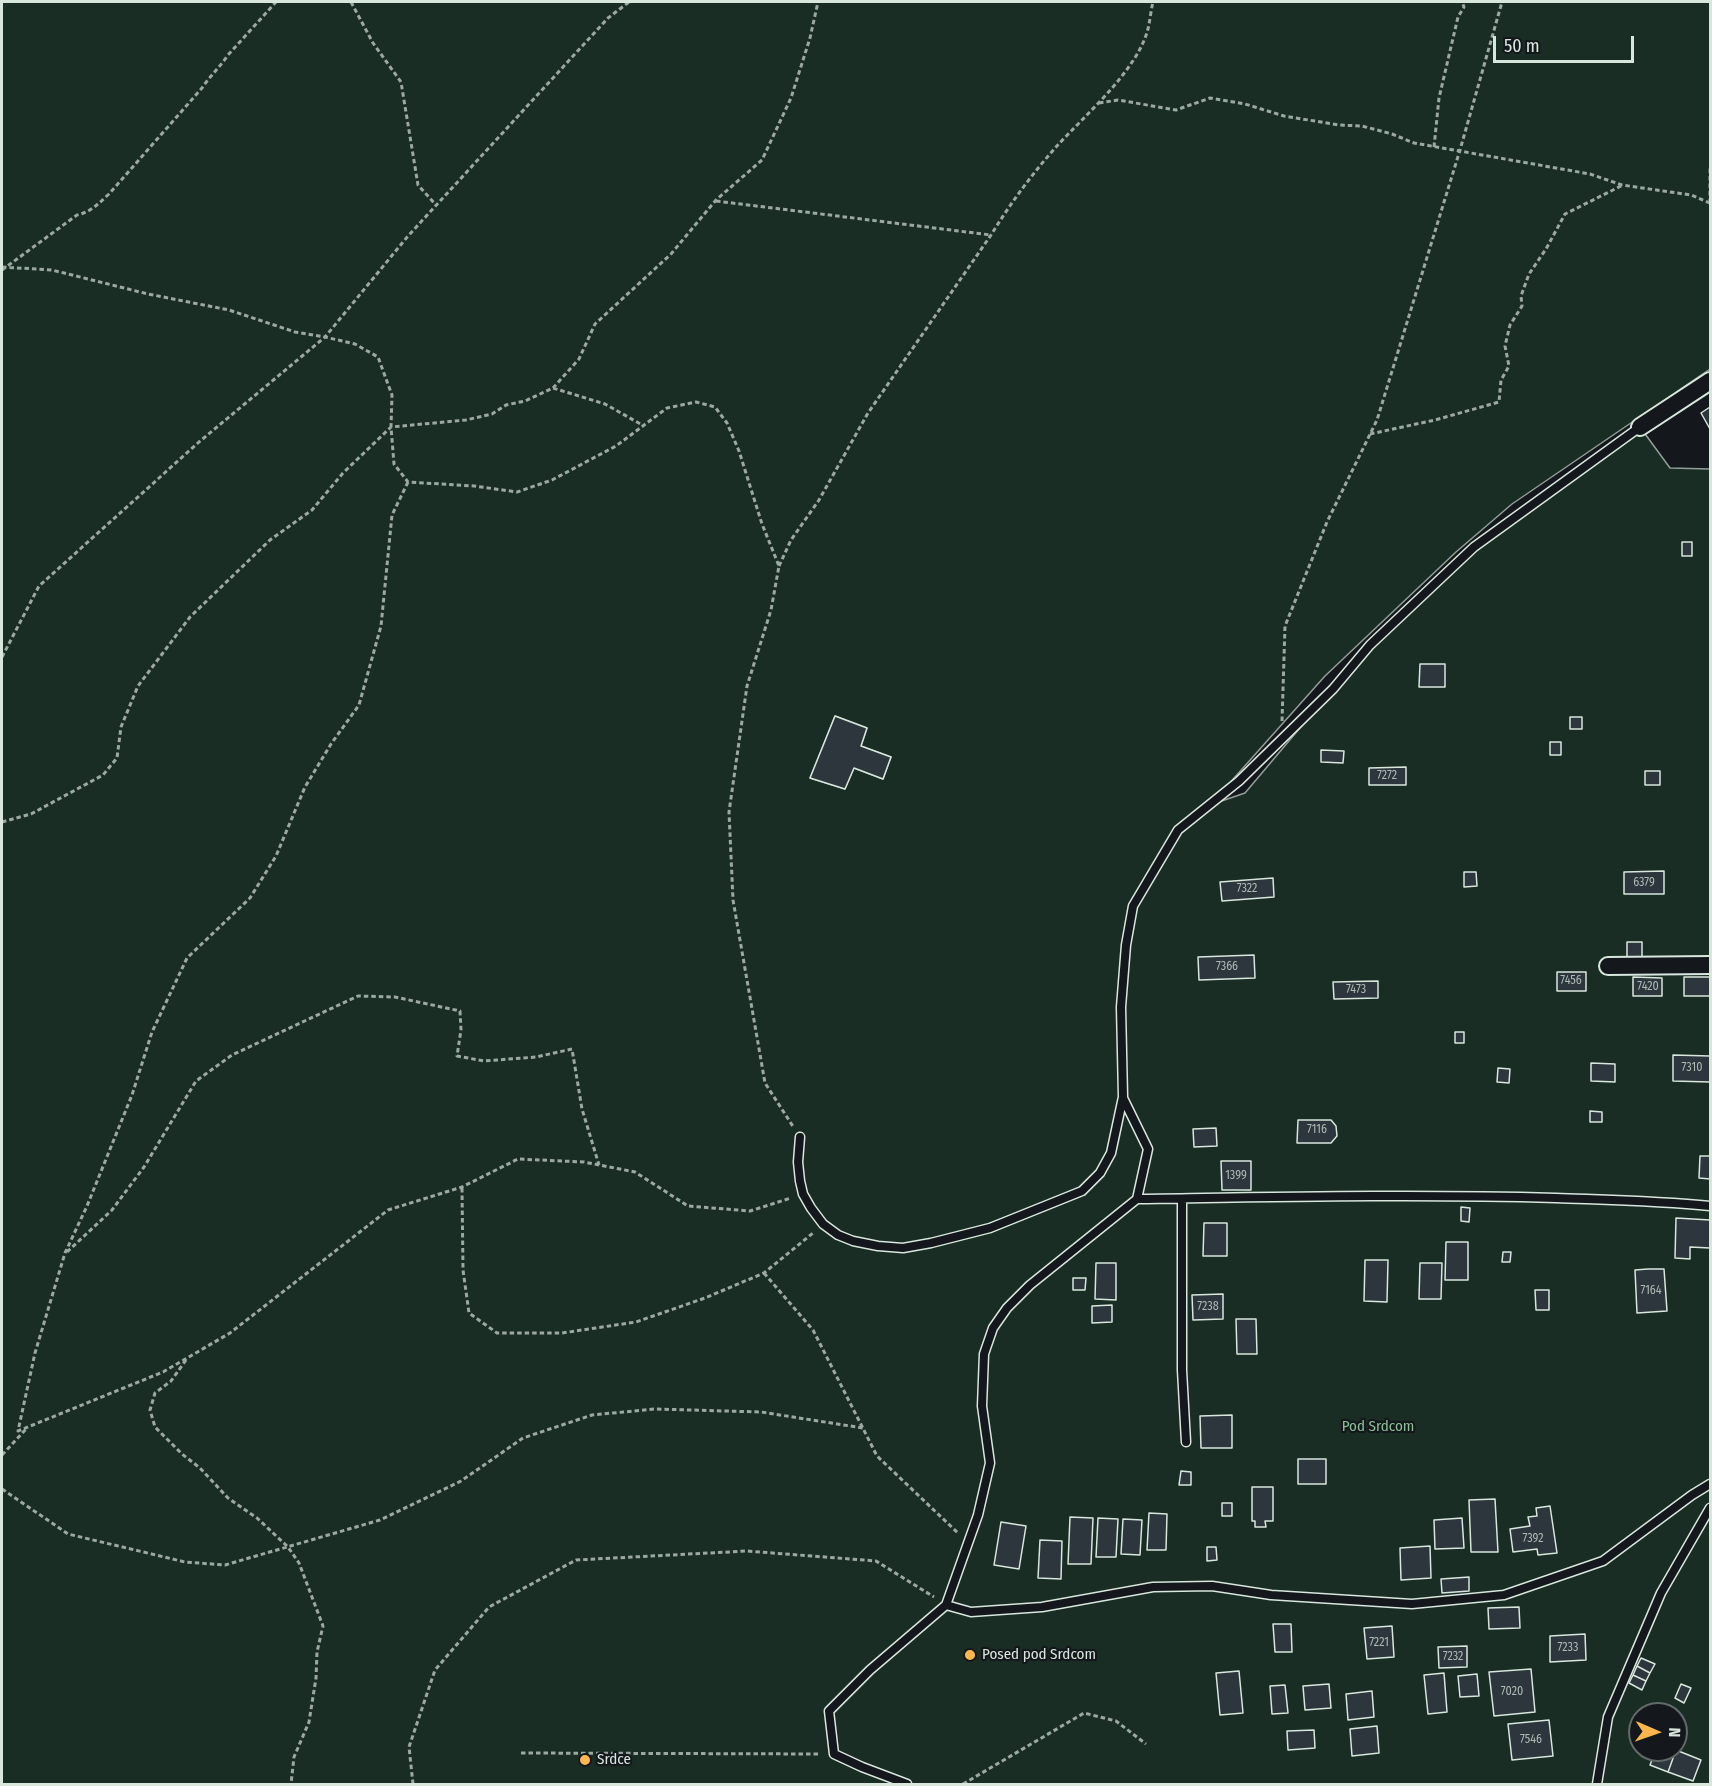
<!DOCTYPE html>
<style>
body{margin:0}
#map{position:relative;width:1712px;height:1786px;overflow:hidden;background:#14181c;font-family:"Fira Sans Condensed",sans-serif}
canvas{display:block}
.frame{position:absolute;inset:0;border:3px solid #d8e6dc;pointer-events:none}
.north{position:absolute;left:1628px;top:1702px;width:60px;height:60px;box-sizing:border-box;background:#14181c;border:2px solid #626a69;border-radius:50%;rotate:92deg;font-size:16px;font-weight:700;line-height:24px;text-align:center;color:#d8e6dc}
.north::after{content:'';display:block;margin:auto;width:21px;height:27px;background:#ffb74d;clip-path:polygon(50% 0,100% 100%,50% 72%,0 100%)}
.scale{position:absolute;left:1493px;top:36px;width:141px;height:27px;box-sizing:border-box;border:3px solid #d8e6dc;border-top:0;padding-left:8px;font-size:18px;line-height:21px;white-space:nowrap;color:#d8e6dc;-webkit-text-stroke:4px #14181c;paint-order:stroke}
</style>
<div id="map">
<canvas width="1712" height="1786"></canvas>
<div class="frame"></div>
<div class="north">N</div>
<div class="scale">50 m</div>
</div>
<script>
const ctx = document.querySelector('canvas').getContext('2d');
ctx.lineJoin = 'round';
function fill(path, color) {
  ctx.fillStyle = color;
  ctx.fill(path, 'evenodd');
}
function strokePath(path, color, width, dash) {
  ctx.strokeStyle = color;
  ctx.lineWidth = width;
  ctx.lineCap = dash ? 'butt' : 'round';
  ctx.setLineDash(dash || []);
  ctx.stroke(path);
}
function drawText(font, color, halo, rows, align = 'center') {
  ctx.font = font + ' "Fira Sans Condensed",sans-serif';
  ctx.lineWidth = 4.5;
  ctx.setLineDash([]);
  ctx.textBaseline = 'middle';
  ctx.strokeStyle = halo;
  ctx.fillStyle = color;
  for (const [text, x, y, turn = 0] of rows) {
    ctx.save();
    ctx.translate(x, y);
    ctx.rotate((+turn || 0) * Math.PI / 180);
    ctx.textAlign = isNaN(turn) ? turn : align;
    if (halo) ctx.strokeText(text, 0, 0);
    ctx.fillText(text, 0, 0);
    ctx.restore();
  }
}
const green = new Path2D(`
 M 2,2 L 1710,2 L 1710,369 L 1512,504 L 1456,552 L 1325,676 L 1210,805 L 1245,793 L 1370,645 L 1474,547 L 1640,427 L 1670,468 L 1710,469 L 1710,1784 L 2,1784 ZM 835,716 L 867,728 L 861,746 L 891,757 L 883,779 L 854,768 L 845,789 L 810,778 ZM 1640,1714 L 1676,1714 L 1676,1750 L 1640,1750 Z`);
const building = new Path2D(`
 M 1710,407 L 1710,429 L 1701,413 Z
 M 1682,542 L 1692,542 L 1692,556 L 1682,556 Z
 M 1420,664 L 1445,664 L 1445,687 L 1419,687 Z
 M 835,716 L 867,728 L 861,746 L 891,757 L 883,779 L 854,768 L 845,789 L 810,778 Z
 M 1570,717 L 1582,717 L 1582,729 L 1570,729 Z
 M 1550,742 L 1561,742 L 1561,755 L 1550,755 Z
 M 1321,750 L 1344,751 L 1343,763 L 1321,762 Z
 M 1406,767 L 1406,785 L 1369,785 L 1369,768 Z
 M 1645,771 L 1660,771 L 1660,785 L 1645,785 Z
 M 1664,871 L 1664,894 L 1624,894 L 1624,872 Z
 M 1464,872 L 1476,872 L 1477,886 L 1464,887 Z
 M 1273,878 L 1274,897 L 1222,901 L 1220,882 Z
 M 1627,942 L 1642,942 L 1642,958 L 1627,958 Z
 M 1254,955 L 1255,978 L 1199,980 L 1198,957 Z
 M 1557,972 L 1586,972 L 1586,991 L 1557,991 Z
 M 1633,977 L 1662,978 L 1662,996 L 1633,996 Z
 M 1684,977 L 1710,977 L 1710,996 L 1684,996 Z
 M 1378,981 L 1378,998 L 1334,999 L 1333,982 Z
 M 1455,1032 L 1464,1032 L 1464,1043 L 1455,1043 Z
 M 1673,1055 L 1710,1056 L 1710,1082 L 1673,1081 Z
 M 1591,1063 L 1615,1064 L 1615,1082 L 1591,1081 Z
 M 1498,1068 L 1510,1069 L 1509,1083 L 1497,1082 Z
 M 1590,1111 L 1602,1112 L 1602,1122 L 1590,1122 Z
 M 1298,1120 L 1331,1120 L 1336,1126 L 1337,1136 L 1331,1143 L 1297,1143 Z
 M 1216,1128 L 1217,1146 L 1194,1147 L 1193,1129 Z
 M 1700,1156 L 1710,1156 L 1710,1179 L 1699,1178 Z
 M 1221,1161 L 1251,1161 L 1251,1190 L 1222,1190 Z
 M 1461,1207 L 1470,1208 L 1469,1222 L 1461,1221 Z
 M 1676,1218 L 1710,1220 L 1710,1248 L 1690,1247 L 1690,1259 L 1675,1258 Z
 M 1204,1223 L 1227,1223 L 1227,1256 L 1203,1256 Z
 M 1446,1242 L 1468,1242 L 1468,1280 L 1445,1280 Z
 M 1503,1252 L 1511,1252 L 1510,1262 L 1502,1262 Z
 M 1365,1260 L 1388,1260 L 1387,1302 L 1364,1301 Z
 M 1096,1263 L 1116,1263 L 1116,1300 L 1095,1299 Z
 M 1420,1263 L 1442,1263 L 1441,1299 L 1419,1299 Z
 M 1648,1269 L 1664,1269 L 1667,1311 L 1637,1313 L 1635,1270 Z
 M 1073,1278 L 1086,1278 L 1085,1290 L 1073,1290 Z
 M 1535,1290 L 1549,1290 L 1549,1310 L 1536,1310 Z
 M 1223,1294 L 1223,1319 L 1193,1320 L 1192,1295 Z
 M 1112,1305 L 1112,1322 L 1092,1323 L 1092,1306 Z
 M 1236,1319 L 1256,1319 L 1257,1354 L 1237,1354 Z
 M 1232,1415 L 1232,1448 L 1201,1448 L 1200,1416 Z
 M 1298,1459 L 1326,1459 L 1326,1484 L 1298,1484 Z
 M 1181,1471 L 1191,1472 L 1191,1485 L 1179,1485 Z
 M 1252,1487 L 1273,1487 L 1273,1521 L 1265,1521 L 1266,1527 L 1255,1527 L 1255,1521 L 1252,1521 Z
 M 1495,1499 L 1498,1552 L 1471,1552 L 1469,1500 Z
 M 1222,1503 L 1232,1503 L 1232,1516 L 1222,1516 Z
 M 1550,1506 L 1557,1553 L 1538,1555 L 1537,1549 L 1513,1552 L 1510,1529 L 1530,1526 L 1528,1517 L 1537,1516 L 1536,1508 Z
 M 1149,1513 L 1167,1514 L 1166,1550 L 1147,1550 Z
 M 1070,1517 L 1093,1518 L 1091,1564 L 1068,1564 Z
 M 1098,1518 L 1118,1519 L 1116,1557 L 1096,1557 Z
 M 1462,1518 L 1464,1548 L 1435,1549 L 1434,1520 Z
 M 1123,1519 L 1142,1520 L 1140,1555 L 1121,1554 Z
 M 1001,1522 L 1026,1526 L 1019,1569 L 994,1565 Z
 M 1040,1540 L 1062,1541 L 1061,1579 L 1038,1578 Z
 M 1430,1546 L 1431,1578 L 1401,1580 L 1400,1548 Z
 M 1207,1547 L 1216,1547 L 1217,1560 L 1207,1561 Z
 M 1469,1577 L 1469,1591 L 1442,1593 L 1441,1579 Z
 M 1519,1607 L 1520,1628 L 1489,1629 L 1488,1608 Z
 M 1273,1624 L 1291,1624 L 1292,1652 L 1275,1652 Z
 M 1392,1626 L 1394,1657 L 1367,1659 L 1364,1628 Z
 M 1585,1634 L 1586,1660 L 1550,1662 L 1550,1636 Z
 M 1467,1646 L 1467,1667 L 1439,1668 L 1438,1647 Z
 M 1641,1658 L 1655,1664 L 1650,1673 L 1637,1666 Z
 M 1637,1666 L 1650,1673 L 1646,1681 L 1633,1675 Z
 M 1531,1669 L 1535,1712 L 1494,1716 L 1489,1672 Z
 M 1239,1671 L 1243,1713 L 1220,1715 L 1216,1673 Z
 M 1444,1673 L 1447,1712 L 1428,1714 L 1424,1675 Z
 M 1477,1674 L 1479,1696 L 1460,1697 L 1458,1676 Z
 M 1633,1675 L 1646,1681 L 1642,1690 L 1629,1683 Z
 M 1329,1684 L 1331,1708 L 1305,1710 L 1303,1686 Z
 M 1681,1684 L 1691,1688 L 1684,1703 L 1675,1698 Z
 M 1285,1685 L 1288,1713 L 1272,1714 L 1270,1686 Z
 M 1372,1691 L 1374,1717 L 1348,1720 L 1346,1694 Z
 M 1549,1720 L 1553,1756 L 1512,1760 L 1508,1724 Z
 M 1377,1726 L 1379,1753 L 1352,1756 L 1350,1729 Z
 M 1314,1730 L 1315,1748 L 1288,1750 L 1287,1731 Z
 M 1656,1750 L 1676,1750 L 1668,1772 L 1650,1765 Z
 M 1676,1750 L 1701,1760 L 1693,1781 L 1668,1772 Z`);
const path = new Path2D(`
 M 351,2 L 373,43 L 401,82 L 418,185 L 436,205
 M 1099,103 L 1118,100 L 1176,110 L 1210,98 L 1245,104 L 1284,116 L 1339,125 L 1362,126 L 1392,134 L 1414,143 L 1590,174 L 1622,185 L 1691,195 L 1710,203
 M 1434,147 L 1439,98 L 1458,17 L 1464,7 L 1462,2
 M 716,201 L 991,235
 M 1710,203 L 1710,166
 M 2,267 L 52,270 L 148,294 L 229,310 L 295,332 L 325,337 L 355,344 L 378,357 L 392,395 L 391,427 L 394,464 L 408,482 L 474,486 L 517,492 L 552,480 L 616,446 L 667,408 L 696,402 L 715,407 L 727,423 L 739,451 L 762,524 L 779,566 L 771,610 L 747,686 L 729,812 L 733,900 L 765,1083 L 794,1128
 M 2,270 L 77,215 C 91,212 99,203 109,194 L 202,88 C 210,76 220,67 228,55 L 276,2
 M 553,388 L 579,359 L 595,324 L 671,254 L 716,200 L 762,160 L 791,98 L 810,38 L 818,2
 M 1370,434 L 1435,420 L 1499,402 L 1501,380 L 1509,366 L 1505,346 L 1510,325 L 1522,306 L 1521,296 L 1529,274 L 1546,249 L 1565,214 L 1621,186
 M 408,482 L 392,515 L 381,626 L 359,705 L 331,744 L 305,787 L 276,856 L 250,898 L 187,958 L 152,1032 L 132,1095 L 87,1206 L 65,1253 L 35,1353 L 18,1431 L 163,1372 L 230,1333 L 388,1210 L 462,1187 L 518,1159 L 584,1162 L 635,1172 L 688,1206 L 750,1211 L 791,1198
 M 779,566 L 791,540 L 819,500 L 868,413 L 991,235 C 1010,204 1032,174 1056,147 C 1085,115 1137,71 1148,29 C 1150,20 1151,10 1153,2
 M 2,657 L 39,586 L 199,442 L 325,337 L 408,236 L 608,18 L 629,2
 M 1282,721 L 1285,626 L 1327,522 L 1377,420 L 1460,150 L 1502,2
 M 2,822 L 31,814 L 103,775 L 117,758 L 121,727 L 138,686 L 190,617 L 270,540 L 312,510 L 343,473 L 391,427 L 466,420 L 492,414 L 506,405 L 525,401 L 553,388 L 605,404 L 644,426
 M 462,1188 L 463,1270 L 469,1313 L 497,1333 L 562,1333 L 636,1322 L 705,1298 L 764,1273 L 813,1233
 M 67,1252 L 112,1210 L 144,1167 L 196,1081 L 232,1055 L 358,996 L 395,997 L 460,1011 L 461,1030 L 457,1056 L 484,1061 L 536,1057 L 572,1049 L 582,1109 L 599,1165
 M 764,1273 L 813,1330 L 877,1456 L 958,1533
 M 186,1360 L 171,1381 L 155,1393 L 150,1410 L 155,1427 L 182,1454 L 200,1468 L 228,1498 L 257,1518 L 288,1547 L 299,1563 L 323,1626 L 317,1652 L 316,1678 L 309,1722 L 294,1757 L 291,1784
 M 2,1455 L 26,1429
 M 2,1489 L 68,1534 L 185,1562 L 225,1565 L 380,1520 L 461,1481 L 523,1438 L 592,1415 L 655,1409 L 761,1412 L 863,1428
 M 521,1753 L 820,1754
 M 413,1784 L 409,1747 L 435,1670 L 489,1607 L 576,1560 L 747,1551 L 876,1561 L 934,1597
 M 963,1784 L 1084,1713 L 1116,1721 L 1146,1744`);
const lane = new Path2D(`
 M 800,1137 L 798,1162 L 800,1181 L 803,1194 L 811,1208 L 823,1224 L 838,1235 L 853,1241 L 878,1246 L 903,1248 L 931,1243 L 990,1228 L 1082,1191 L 1100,1173 L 1111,1153 L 1123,1097 L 1121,1007 L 1126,945 L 1133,906 L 1178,830 L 1239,781 L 1333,689 L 1370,645 L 1474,547 L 1640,427
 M 1137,1199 C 1277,1197 1416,1194 1556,1198 C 1608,1200 1659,1201 1710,1206
 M 1182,1199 L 1182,1370 L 1186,1442
 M 946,1605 L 971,1612 L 1042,1607 L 1153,1587 L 1212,1586 L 1271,1595 L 1412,1604 L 1504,1595 L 1603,1561 L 1692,1495 L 1710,1484
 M 907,1784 L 862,1767 L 834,1754 L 829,1711 L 870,1670 L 946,1605 L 978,1515 L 990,1463 L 982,1406 L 984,1354 L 993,1328 L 1007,1308 L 1030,1285 L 1137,1199 L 1148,1149 L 1123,1098
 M 1597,1784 L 1608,1717 L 1661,1593 L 1710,1508`);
const street = new Path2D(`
 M 1640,427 L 1710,381
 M 1608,966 L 1710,965`);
const markers = [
 [970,1655,6,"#ffb74d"],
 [585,1760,6,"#ffb74d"]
];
const numberNames = [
 ["7272",1387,776],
 ["6379",1644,883],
 ["7322",1247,889],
 ["7366",1227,967],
 ["7456",1571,981],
 ["7420",1648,987],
 ["7473",1356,990],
 ["7310",1692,1068],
 ["7116",1317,1130],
 ["1399",1236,1176],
 ["7164",1651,1291],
 ["7238",1208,1307],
 ["7392",1533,1539],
 ["7221",1379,1643],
 ["7233",1568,1648],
 ["7232",1453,1657],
 ["7020",1512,1692],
 ["7546",1531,1740]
];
const parkNames = [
 ["Pod Srdcom",1378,1427]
];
const poiNames = [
 ["Posed pod Srdcom",982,1655],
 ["Srdce",597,1760]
];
fill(green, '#1a2d24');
strokePath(green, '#939e99', 1.5);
fill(building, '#2c363c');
strokePath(building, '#d8e6dc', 1.5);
strokePath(lane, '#d8e6dc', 11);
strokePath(street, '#d8e6dc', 20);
strokePath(path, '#9da8a2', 3, [4.5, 3]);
strokePath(lane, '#14181c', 8);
strokePath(street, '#14181c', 16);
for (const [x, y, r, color] of markers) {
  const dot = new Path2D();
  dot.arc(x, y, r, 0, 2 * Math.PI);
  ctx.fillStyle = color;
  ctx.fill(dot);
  strokePath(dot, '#14181c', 2);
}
drawText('12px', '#adbab4', null, numberNames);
drawText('15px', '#8ac095', '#14181c', parkNames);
drawText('15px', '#d8e6dc', '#14181c', poiNames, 'left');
</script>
